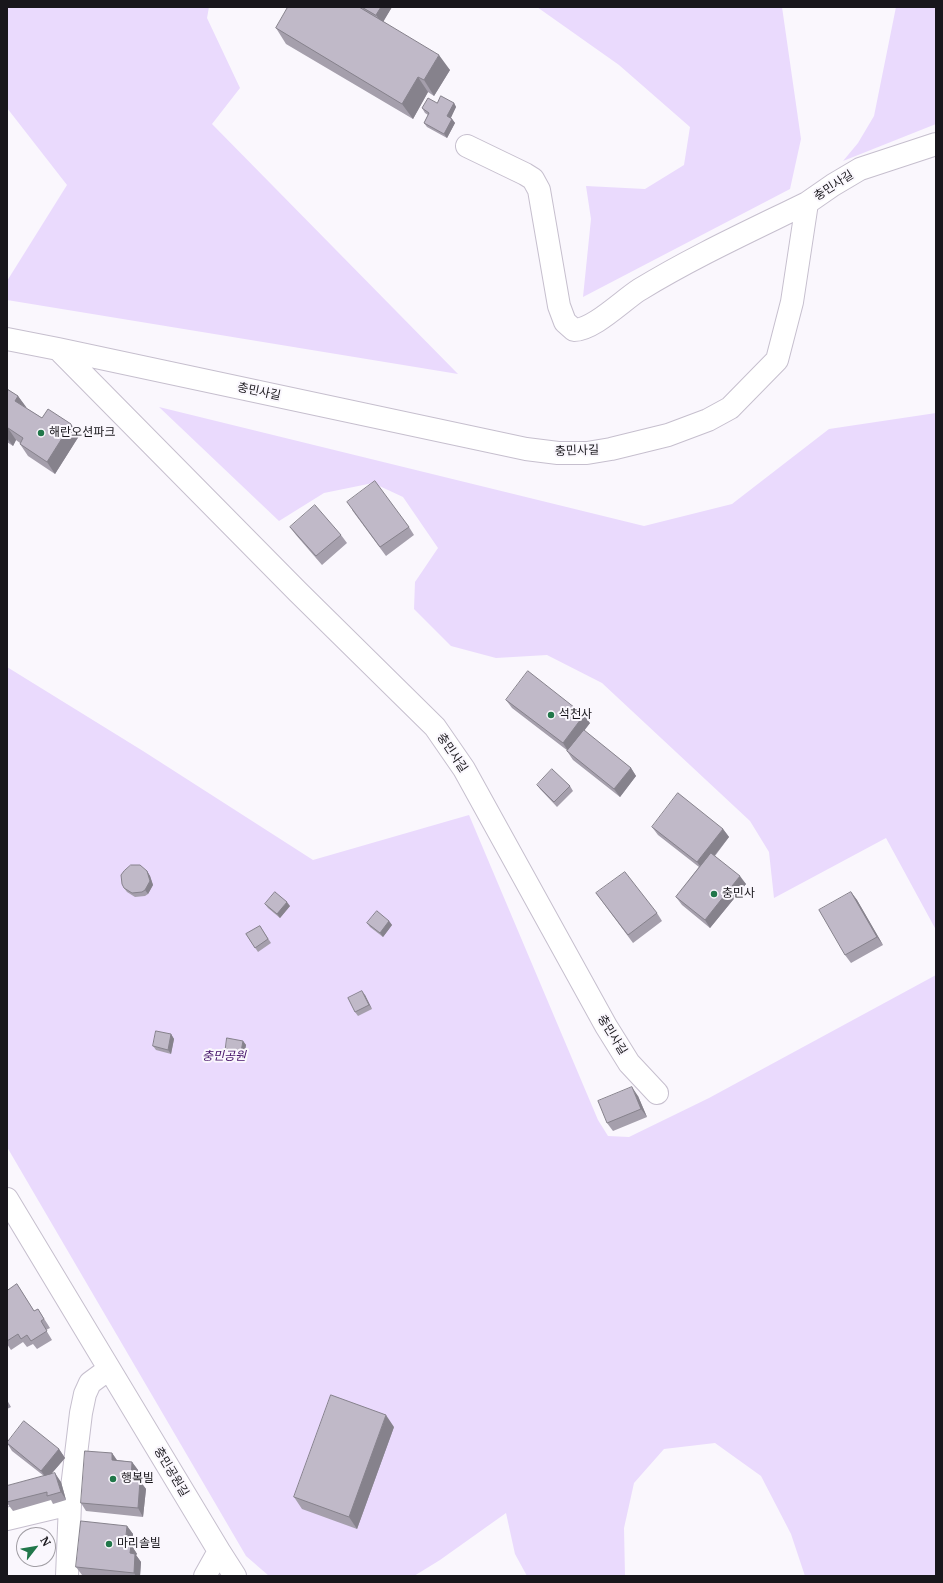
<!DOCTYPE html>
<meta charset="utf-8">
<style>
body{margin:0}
#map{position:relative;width:943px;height:1583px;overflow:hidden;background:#faf7fd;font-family:Merriweather,serif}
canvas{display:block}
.frame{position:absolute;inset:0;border:8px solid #18161b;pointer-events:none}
.north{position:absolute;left:16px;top:1527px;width:40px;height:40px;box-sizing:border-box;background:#faf7fd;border:1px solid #a09da3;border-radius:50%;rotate:59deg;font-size:11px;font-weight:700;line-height:16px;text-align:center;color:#18161b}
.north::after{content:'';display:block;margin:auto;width:14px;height:18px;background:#21774a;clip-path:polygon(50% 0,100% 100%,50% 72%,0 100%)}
</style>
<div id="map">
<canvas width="943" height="1583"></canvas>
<div class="frame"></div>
<div class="north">N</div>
</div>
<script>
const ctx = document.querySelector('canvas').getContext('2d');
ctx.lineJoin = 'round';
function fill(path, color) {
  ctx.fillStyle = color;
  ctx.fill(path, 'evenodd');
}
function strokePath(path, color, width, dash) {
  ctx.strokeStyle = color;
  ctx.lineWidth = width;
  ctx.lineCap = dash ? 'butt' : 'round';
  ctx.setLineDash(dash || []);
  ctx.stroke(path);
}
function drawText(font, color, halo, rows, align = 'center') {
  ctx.font = font + ' Merriweather,"Noto Sans KR",serif';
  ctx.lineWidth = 4;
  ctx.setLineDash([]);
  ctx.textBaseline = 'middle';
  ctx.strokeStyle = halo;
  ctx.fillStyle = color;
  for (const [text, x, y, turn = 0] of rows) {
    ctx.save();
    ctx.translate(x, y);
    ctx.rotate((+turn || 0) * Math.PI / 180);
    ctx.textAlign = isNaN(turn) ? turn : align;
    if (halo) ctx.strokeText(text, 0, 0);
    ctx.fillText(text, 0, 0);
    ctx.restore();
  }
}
const green = new Path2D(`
 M 7,7 L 209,7 L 207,18 L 240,88 L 212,124 L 458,374 L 7,300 L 7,281 L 67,185 L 7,108 Z
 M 537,7 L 782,7 L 801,139 L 790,189 L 583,297 L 591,219 L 586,186 L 645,189 L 684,165 L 690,127 L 619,65 Z
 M 896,7 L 936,7 L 936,124 L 843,161 L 858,143 L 874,116 Z
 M 159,407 L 644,526 L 732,504 L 829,429 L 936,413 L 936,930 L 886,838 L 774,898 L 769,852 L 750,821 L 602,683 L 547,655 L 496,658 L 451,646 L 414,609 L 415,582 L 438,548 L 403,497 L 373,483 L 324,493 L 279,521 Z
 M 7,667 L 143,751 L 313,860 L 469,815 L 598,1120 L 608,1136 L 629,1137 L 709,1098 L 936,975 L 936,1576 L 805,1576 L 791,1534 L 761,1476 L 715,1443 L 664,1449 L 634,1483 L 624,1528 L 625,1576 L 527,1576 L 515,1554 L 506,1513 L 440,1560 L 414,1576 L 269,1576 L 246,1556 L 7,1147 Z`);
const minor = new Path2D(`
 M 467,146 L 525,174 L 533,179 L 539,190 L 559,306 L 565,322 L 574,330 C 593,330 622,301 639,290 C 693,257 750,231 807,203
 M 7,339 L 58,349 L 526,449 L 558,453 L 587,453 L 611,449 L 668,435 L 708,420 L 730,408 L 777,360 L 792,302 L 807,203 L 833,185 L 860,169 L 936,144
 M 58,349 L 298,592 L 435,727 L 464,769 L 606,1026 L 629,1063 L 657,1093
 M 7,1199 L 219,1551 L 205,1576
 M 7,1519 L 70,1504
 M 219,1551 L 235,1576
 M 67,1576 L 70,1504 L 81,1413 L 85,1394 L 90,1383 L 109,1369`);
const wall = new Path2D(`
 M 288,7 L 392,7 L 383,21 L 450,70 L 434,96 L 428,92 L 413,119 L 286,44 L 276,28 Z
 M 437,103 L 454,103 L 456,107 L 450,118 L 452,119 L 455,123 L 447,138 L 427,127 L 424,123 L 428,115 L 425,113 L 422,108 Z
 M 7,389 L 18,396 L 26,408 L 42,418 L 71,424 L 79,436 L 55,474 L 28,456 L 20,444 L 20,443 L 16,440 L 13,446 L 7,442 Z
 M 352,510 L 409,527 L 414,535 L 386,556 Z
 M 290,527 L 341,535 L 347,543 L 322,565 L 296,535 Z
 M 506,700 L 590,723 L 584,731 L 631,768 L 636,776 L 620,797 L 573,760 L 567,751 L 568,751 L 512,708 Z
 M 537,785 L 570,786 L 573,791 L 557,807 L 540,789 Z
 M 652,827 L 723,829 L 729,837 L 715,856 L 746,884 L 710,928 L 682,905 L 676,897 L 699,867 L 658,835 Z
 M 147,871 L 150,876 L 153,885 L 148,894 L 145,896 L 135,897 L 127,892 L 124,888 Z
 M 851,892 L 857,900 L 883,945 L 851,963 L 845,955 Z
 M 596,893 L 657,913 L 662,921 L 633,943 Z
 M 265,904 L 290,906 L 280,918 L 268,908 Z
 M 389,921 L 392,925 L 383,937 L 370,927 L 367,923 Z
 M 260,926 L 271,943 L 258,952 L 246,934 Z
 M 365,995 L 372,1009 L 358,1016 L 355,1012 Z
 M 171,1034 L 174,1039 L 171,1054 L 156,1050 L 153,1046 Z
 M 243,1041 L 246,1045 L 243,1061 L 228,1058 L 225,1054 Z
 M 638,1096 L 647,1117 L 613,1131 L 607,1123 Z
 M 17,1284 L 34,1311 L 38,1309 L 50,1328 L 46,1330 L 52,1340 L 37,1349 L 33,1344 L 27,1347 L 23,1342 L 11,1350 L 7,1344 L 7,1291 Z
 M 7,1400 L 11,1407 L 7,1409 Z
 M 394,1427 L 357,1529 L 302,1509 L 294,1497 Z
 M 7,1443 L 59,1449 L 65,1458 L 51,1474 L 61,1482 L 66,1500 L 53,1504 L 51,1500 L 13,1511 L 7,1503 L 7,1486 L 44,1476 L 12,1451 Z
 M 112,1453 L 117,1460 L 132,1462 L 138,1470 L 137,1481 L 140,1481 L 146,1489 L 143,1517 L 86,1511 L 81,1503 Z
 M 127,1526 L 133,1534 L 132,1546 L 137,1554 L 136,1555 L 141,1562 L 140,1576 L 94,1576 L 82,1575 L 76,1567 Z`);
const shadedWall = new Path2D(`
 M 381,7 L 392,7 L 382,24 L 376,15 Z
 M 439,55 L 450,70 L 434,96 L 424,80 Z
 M 418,77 L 428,92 L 413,119 L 402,104 Z
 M 454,103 L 456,107 L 450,120 L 447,116 Z
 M 452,119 L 455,123 L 447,138 L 444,134 Z
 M 18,396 L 27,408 L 15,401 Z
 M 71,424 L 79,436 L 55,474 L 47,462 Z
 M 8,428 L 16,440 L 13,446 L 7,438 L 7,429 Z
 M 584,715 L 590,723 L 568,751 L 563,743 Z
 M 631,768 L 636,776 L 620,797 L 614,789 Z
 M 723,829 L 729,837 L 703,870 L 697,862 Z
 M 147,871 L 150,876 L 153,885 L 148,894 L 145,890 Z
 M 740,876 L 746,884 L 710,928 L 705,920 Z
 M 851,892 L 857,900 L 883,945 L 877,937 Z
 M 287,902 L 290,906 L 280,918 L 277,914 Z
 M 389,921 L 392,925 L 383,937 L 380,933 Z
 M 362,991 L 365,995 L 372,1009 L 369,1005 Z
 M 171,1034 L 174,1039 L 171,1054 L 168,1050 Z
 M 243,1041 L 246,1045 L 243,1061 L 240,1057 Z
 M 632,1087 L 638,1096 L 647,1117 L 641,1109 Z
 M 386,1415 L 394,1427 L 357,1529 L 349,1517 Z
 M 59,1449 L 65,1458 L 47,1479 L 41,1471 Z
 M 112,1453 L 118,1462 L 112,1460 Z
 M 132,1462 L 138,1470 L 136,1488 L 131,1480 Z
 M 55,1473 L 61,1482 L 66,1500 L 61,1492 Z
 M 140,1481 L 146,1489 L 143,1517 L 138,1508 Z
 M 127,1526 L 133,1534 L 132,1546 L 137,1554 L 136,1555 L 141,1562 L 140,1576 L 136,1576 L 134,1573 L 125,1545 Z`);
const building = new Path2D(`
 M 288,7 L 359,7 L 439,55 L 424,80 L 418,77 L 402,104 L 276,28 Z
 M 362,7 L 381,7 L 376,15 Z
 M 441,96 L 454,103 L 447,116 L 452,119 L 444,134 L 424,123 L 429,113 L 422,108 L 428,98 L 437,103 Z
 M 7,389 L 18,396 L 15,401 L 42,418 L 48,409 L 71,424 L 47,462 L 20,444 L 23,438 L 8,428 L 7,429 Z
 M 375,481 L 409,527 L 380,547 L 347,502 Z
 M 315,505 L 341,535 L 316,556 L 290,527 Z
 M 528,671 L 584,715 L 563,743 L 506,700 Z
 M 584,730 L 631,768 L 614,789 L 567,751 Z
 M 552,769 L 570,786 L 554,802 L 537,785 Z
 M 678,793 L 723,829 L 697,862 L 652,827 Z
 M 711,853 L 740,876 L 705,920 L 676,897 Z
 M 131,865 L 140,865 L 147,871 L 150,881 L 145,890 L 142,892 L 132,893 L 124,888 L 122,884 L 121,875 L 124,871 Z
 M 625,872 L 657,913 L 628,935 L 596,893 Z
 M 275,892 L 287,902 L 277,914 L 265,904 Z
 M 851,892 L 877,937 L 845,955 L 819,910 Z
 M 377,911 L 389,921 L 380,933 L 367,923 Z
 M 260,926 L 268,939 L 255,948 L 246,934 Z
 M 362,991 L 369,1005 L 355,1012 L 348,998 Z
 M 156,1031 L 171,1034 L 168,1050 L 153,1046 Z
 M 227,1038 L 243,1041 L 240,1057 L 225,1054 Z
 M 632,1087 L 641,1109 L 607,1123 L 598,1101 Z
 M 17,1284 L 34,1311 L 38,1309 L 44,1319 L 41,1321 L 47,1331 L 31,1341 L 27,1335 L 21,1339 L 18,1334 L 7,1341 L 7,1291 Z
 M 331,1395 L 386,1415 L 349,1517 L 294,1497 Z
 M 24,1421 L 59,1449 L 41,1471 L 7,1443 Z
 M 85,1451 L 112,1453 L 112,1460 L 132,1462 L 131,1480 L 140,1481 L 138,1508 L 81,1503 Z
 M 55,1473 L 61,1492 L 47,1496 L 47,1492 L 7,1502 L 7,1486 Z
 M 81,1521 L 127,1526 L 125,1545 L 131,1545 L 130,1553 L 135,1554 L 134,1573 L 76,1567 Z`);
const markers = [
 [41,433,4,"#21774a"],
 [551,715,4,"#21774a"],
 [714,894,4,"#21774a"],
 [113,1479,4,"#21774a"],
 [109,1544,4,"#21774a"]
];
const streetNames = [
 ["충민사길",834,186,-33],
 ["충민사길",259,392,12],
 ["충민사길",577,451,-2],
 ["충민사길",452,753,56],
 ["충민사길",612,1035,58],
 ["충민공원길",171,1472,59]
];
const poiNames = [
 ["해란오션파크",49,433],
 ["석천사",559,715],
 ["충민사",722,894],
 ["행복빌",121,1479],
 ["마리솔빌",117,1544]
];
const parkNames = [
 ["충민공원",224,1057]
];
fill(green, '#eadafd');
strokePath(minor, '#c6bfce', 24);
strokePath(minor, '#fff', 22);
fill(wall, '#a59fac');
fill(shadedWall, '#86828c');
fill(building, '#c0b9c8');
strokePath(building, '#86828c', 1);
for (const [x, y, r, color] of markers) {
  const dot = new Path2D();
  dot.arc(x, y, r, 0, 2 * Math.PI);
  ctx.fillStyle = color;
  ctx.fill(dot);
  strokePath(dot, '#faf7fd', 1.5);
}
drawText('12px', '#18161b', '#faf7fd', streetNames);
drawText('12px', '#18161b', '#faf7fd', poiNames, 'left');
drawText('italic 12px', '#410e65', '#faf7fd', parkNames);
</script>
